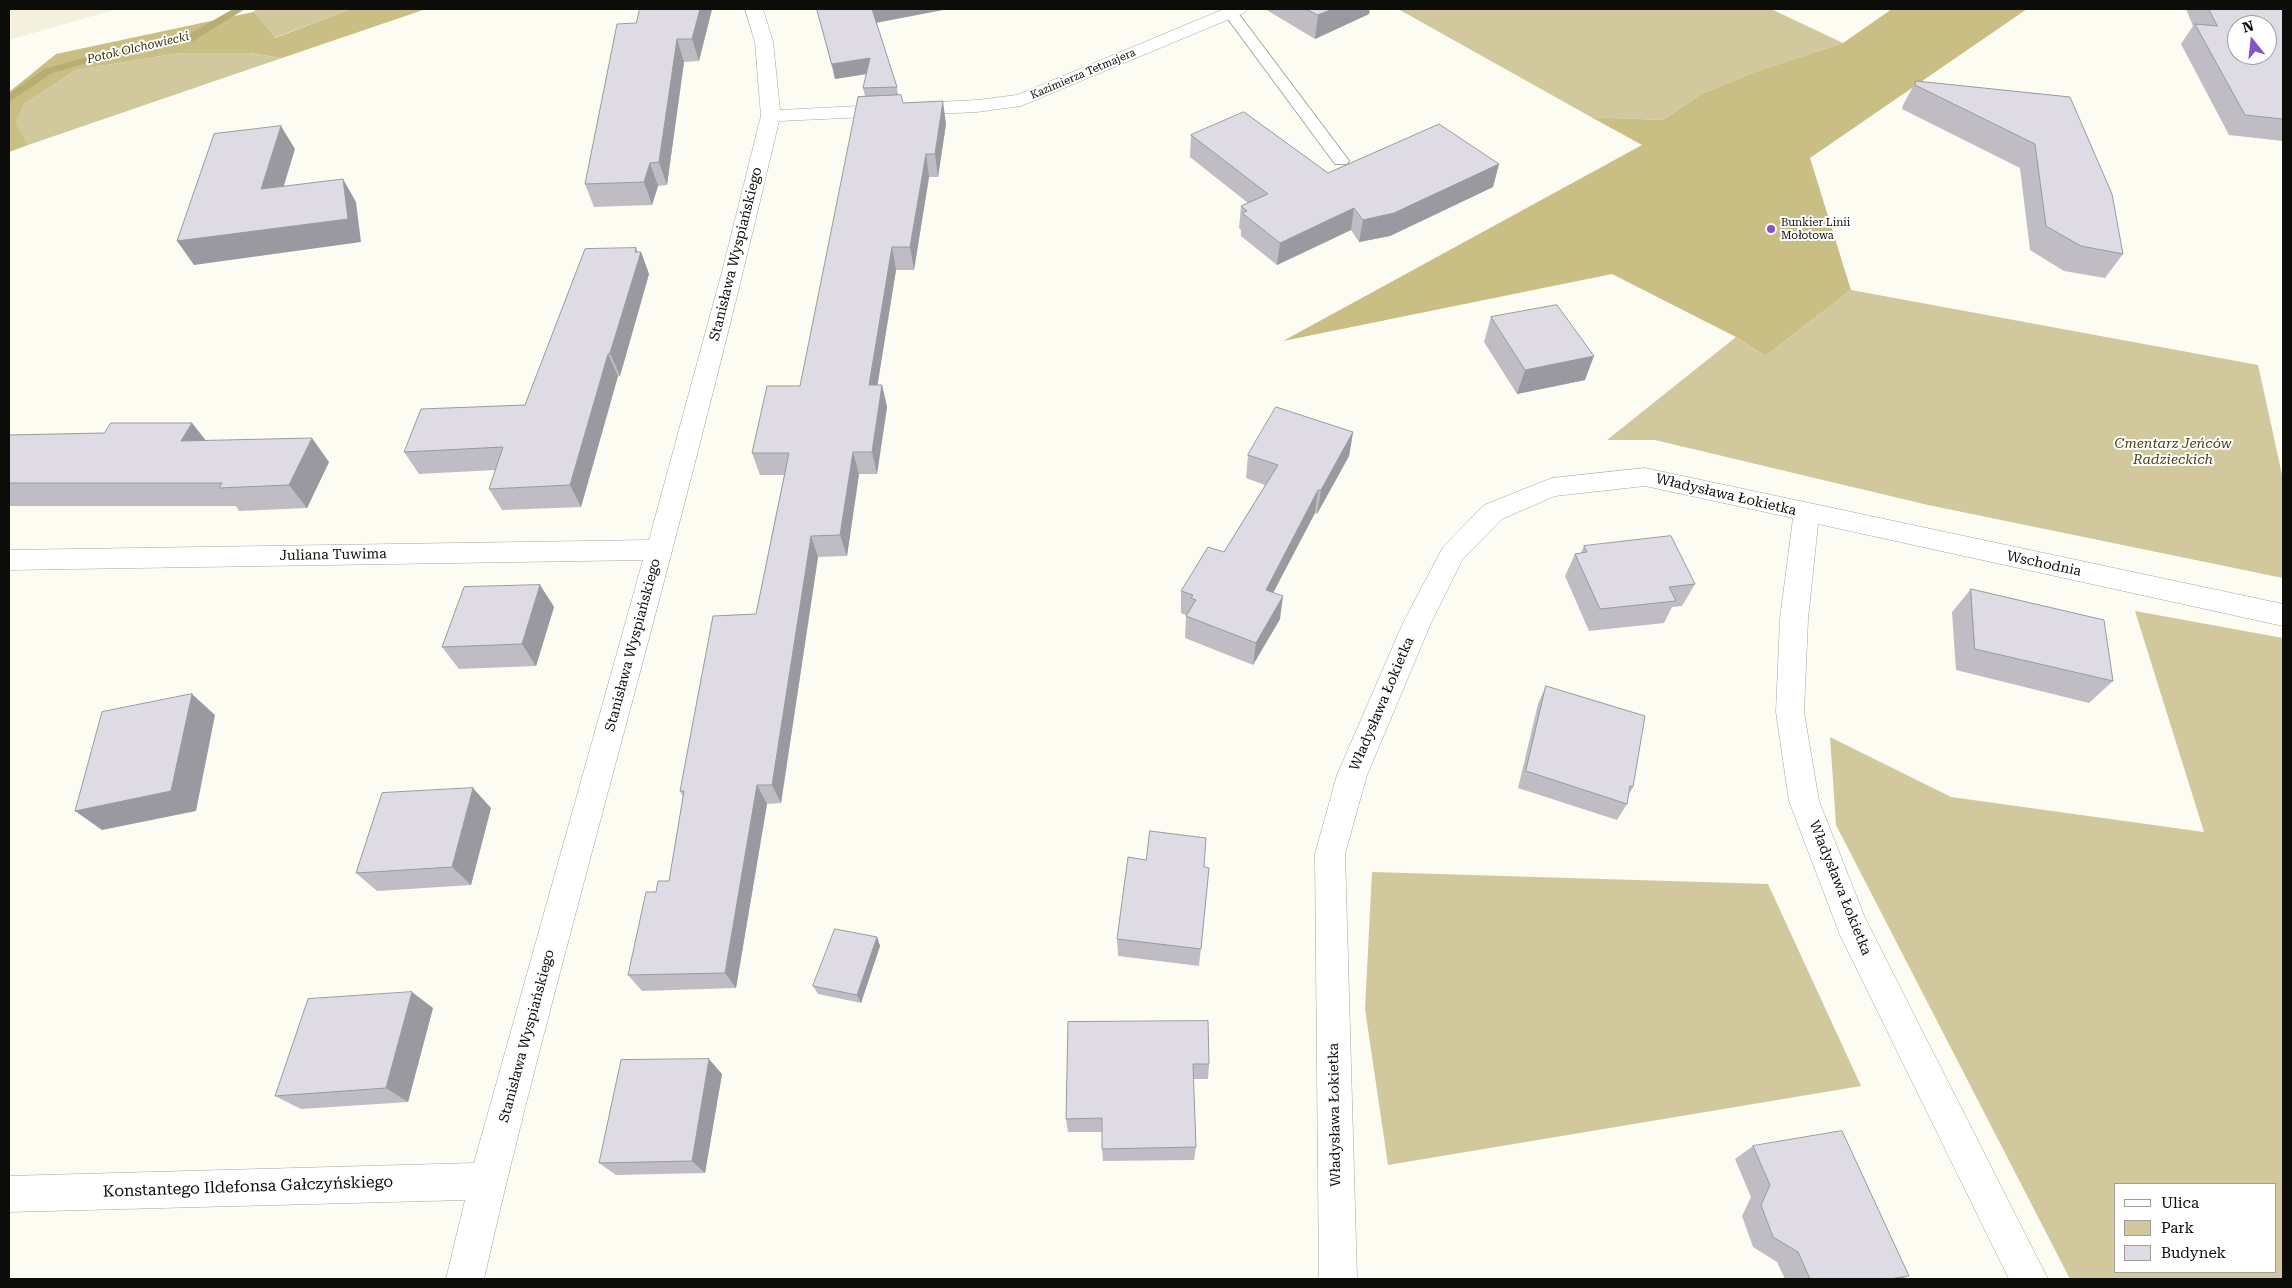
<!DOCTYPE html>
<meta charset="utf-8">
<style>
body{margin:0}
#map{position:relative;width:2292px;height:1288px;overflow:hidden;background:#fdfcf2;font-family:"Roboto Serif",serif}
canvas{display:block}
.frame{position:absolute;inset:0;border:10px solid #0c0c09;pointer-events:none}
.legend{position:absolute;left:2114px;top:1183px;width:162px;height:90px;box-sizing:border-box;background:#fff;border:1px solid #9e9e9d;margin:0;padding:6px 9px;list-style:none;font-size:15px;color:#0c0c09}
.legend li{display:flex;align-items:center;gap:10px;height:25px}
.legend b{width:25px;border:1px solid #9e9e9d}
.north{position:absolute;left:2227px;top:15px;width:50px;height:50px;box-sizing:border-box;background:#fff;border:1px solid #9e9e9d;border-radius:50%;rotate:344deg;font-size:14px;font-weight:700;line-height:20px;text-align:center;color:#0c0c09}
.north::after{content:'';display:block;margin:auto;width:18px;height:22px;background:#8652ca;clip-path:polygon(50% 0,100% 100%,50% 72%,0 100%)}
</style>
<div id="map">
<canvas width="2292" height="1288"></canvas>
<div class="frame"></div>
<ul class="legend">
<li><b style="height:6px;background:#fff"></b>Ulica</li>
<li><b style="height:14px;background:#d1c99d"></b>Park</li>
<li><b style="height:14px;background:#dedbe4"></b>Budynek</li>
</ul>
<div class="north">N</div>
</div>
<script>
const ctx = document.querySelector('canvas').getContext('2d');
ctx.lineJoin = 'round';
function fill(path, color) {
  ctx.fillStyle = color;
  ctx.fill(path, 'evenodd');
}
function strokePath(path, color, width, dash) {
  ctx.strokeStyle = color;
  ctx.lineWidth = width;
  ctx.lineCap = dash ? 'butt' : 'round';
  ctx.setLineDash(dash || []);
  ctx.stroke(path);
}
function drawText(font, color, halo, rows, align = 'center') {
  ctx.font = font + ' "Roboto Serif",serif';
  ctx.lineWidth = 4;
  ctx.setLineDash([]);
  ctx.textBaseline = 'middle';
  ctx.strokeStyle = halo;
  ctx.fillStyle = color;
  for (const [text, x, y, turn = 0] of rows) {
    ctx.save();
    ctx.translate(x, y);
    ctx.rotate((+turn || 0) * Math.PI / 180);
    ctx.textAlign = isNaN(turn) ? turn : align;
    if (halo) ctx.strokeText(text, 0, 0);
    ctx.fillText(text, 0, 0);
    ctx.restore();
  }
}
const built = new Path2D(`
 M 9,9 L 117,9 L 9,40 Z`);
const green = new Path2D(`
 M 260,9 L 350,9 L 274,38 L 254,12 Z
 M 1398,9 L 1771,9 L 1843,43 L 1757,71 L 1701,94 L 1663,120 L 1591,117 Z
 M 179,53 L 249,53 L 282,58 L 28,145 L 14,123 L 24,104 L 76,70 Z
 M 1851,290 L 2258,365 L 2283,479 L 2283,578 L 1928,505 L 1655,440 L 1607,440 L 1736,337 L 1765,356 Z
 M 2135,611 L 2283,638 L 2283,1279 L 2070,1279 L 1836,825 L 1830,737 L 1951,797 L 2204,832 ZM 2276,1184 L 2276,1272 L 2116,1272 L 2116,1184 Z
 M 1372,872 L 1768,884 L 1861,1086 L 1388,1165 L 1365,1009 Z`);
const forest = new Path2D(`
 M 256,9 L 260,9 L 254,12 L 275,38 L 350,9 L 426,9 L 282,58 L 249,53 L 179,53 L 76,70 L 24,104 L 15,123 L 28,145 L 9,152 L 9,92 L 56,54 L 253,12 Z
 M 1892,9 L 2027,9 L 1810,158 L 1851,290 L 1765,356 L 1736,337 L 1612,274 L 1283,341 L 1642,145 L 1591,117 L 1663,120 L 1701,94 L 1757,71 L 1843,43 Z`);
const stream = new Path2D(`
 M 233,9 L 245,9 L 193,41 L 116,55 L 52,73 L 9,102 L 9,94 L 44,69 L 115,49 L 186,36 Z`);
const lane = new Path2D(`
 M 1225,9 L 1235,9 L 1347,158 L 1349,161 L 1347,164 L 1335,164 L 1225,15 L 1223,12 Z`);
const street = new Path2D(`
 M 745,9 L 763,9 L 773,42 L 780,110 L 977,100 L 1017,95 L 1224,9 L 1247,9 L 1244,13 L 1021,106 L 977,112 L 779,121 C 725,353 664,584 602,814 C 561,969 519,1123 484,1279 L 446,1279 L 465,1200 L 9,1212 L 9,1176 L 474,1163 L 643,560 L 9,570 L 9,550 L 649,540 L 723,268 L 761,116 L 755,42 Z
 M 1645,468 L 2283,604 L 2283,626 L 1818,524 L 1808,619 L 1804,712 L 1819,801 L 1865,918 L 2048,1279 L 2009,1279 L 1840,935 L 1789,801 L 1776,712 L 1780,619 L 1793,518 L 1645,486 L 1555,496 L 1502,519 L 1462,560 L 1431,623 L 1367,775 L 1345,854 L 1357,1279 L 1319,1279 L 1315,854 L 1337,775 L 1403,623 L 1443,547 L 1484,505 L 1552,478 Z`);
const wall = new Path2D(`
 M 712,9 L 699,61 L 684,62 L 667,185 L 658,186 L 652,205 L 594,207 L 585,184 L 636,23 Z
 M 817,9 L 948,9 L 876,23 L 897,87 L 898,95 L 903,103 L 946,124 L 938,177 L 929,177 L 914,270 L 896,270 L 877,385 L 882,385 L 887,407 L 877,474 L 859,474 L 847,556 L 818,557 L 781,803 L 767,804 L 736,988 L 642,991 L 628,975 L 656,892 L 669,881 L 683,797 L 680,791 L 756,614 L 784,475 L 760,475 L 752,453 L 800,386 L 865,96 L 863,88 L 866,74 L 835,79 Z
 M 1265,9 L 1370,9 L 1369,14 L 1315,39 Z
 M 2186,9 L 2283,9 L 2283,141 L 2229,135 L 2181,44 L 2193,26 Z
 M 1916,81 L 2070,97 L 2123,254 L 2105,278 L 2064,271 L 2030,250 L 2020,168 L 1902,109 L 1903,105 Z
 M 1191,135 L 1328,173 L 1499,164 L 1493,187 L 1390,236 L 1359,242 L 1351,230 L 1277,265 L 1241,236 L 1241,230 L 1239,228 L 1241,206 L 1248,203 L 1190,157 Z
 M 637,252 L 641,252 L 649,274 L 620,376 L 618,376 L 581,507 L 502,510 L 489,489 L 495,470 L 419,474 L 404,452 L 525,405 Z
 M 1491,317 L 1585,380 L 1517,394 L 1484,342 Z
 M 192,423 L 206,441 L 329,462 L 307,508 L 239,511 L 236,506 L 9,506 L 9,435 L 104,433 Z
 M 1353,432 L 1349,456 L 1317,514 L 1315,513 L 1273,593 L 1280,619 L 1253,665 L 1185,638 L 1186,615 L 1181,613 L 1181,591 L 1224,552 L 1265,485 L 1246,478 L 1248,455 Z
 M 1584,546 L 1695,584 L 1682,606 L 1672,607 L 1664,623 L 1589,631 L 1565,576 L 1575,554 L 1581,553 Z
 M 540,585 L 554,607 L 536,666 L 459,669 L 442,647 Z
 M 1971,589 L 2113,681 L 2089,703 L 1956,670 L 1952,612 Z
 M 1546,686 L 1633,787 L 1629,794 L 1627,804 L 1617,820 L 1518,788 L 1538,704 Z
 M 491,808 L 471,885 L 377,891 L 356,873 Z
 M 1204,867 L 1209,868 L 1199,966 L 1118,956 L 1117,939 Z
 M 877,937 L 880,946 L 861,1003 L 818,994 L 813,986 Z
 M 433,1008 L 408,1102 L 301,1109 L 275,1096 Z
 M 1068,1022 L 1209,1064 L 1208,1079 L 1193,1079 L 1196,1147 L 1194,1160 L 1103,1161 L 1102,1149 L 1102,1132 L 1068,1132 L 1066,1119 Z
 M 722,1074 L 705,1173 L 616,1175 L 599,1163 Z
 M 1753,1146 L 1909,1276 L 1900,1279 L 1785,1279 L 1777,1262 L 1753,1247 L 1742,1216 L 1751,1197 L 1735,1159 Z`);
const shadedWall = new Path2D(`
 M 700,9 L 712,9 L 699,61 L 692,39 Z
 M 871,9 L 948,9 L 874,23 Z
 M 1333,9 L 1370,9 L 1369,14 L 1315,39 L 1318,15 Z
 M 677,39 L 684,62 L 667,185 L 659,162 Z
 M 870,58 L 873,73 L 835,79 L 832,64 Z
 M 943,101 L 946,124 L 938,177 L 935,154 Z
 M 281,126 L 295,149 L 276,212 L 261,189 Z
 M 926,154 L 929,177 L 914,270 L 910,247 Z
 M 650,163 L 658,186 L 652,205 L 644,182 Z
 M 1499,164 L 1493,187 L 1390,236 L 1359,242 L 1363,220 Z
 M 343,179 L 356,202 L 361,242 L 194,265 L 177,241 Z
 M 1354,208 L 1351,230 L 1277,265 L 1280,243 Z
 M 892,247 L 896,270 L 874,407 L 869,385 Z
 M 636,248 L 639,257 L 641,252 L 649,274 L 620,376 L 610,353 Z
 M 608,354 L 618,376 L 581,507 L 570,485 Z
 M 1594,356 L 1585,380 L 1517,394 L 1525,370 Z
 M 882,385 L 887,407 L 877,474 L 872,452 Z
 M 192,423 L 211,447 L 181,441 Z
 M 1353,432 L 1349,456 L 1317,514 L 1321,490 Z
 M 312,438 L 329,462 L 307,508 L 289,485 Z
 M 853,452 L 859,474 L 847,556 L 840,535 Z
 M 1318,490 L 1315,513 L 1263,612 L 1266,590 Z
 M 811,536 L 818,557 L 781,803 L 772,785 Z
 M 540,585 L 554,607 L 536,666 L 522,644 Z
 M 1283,596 L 1280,619 L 1253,665 L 1256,643 Z
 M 192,694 L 215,715 L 196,811 L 102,830 L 75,811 Z
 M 757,785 L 767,804 L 736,988 L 725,973 Z
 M 473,788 L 491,808 L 471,885 L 452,867 Z
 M 877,937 L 880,946 L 861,1003 L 857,995 Z
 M 412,992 L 433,1008 L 408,1102 L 386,1088 Z
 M 709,1059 L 722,1074 L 705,1173 L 692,1161 Z`);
const building = new Path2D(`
 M 640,9 L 700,9 L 692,39 L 677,39 L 659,162 L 650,163 L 644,182 L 585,184 L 617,24 L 636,23 Z
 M 817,9 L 872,9 L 897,87 L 863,88 L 870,58 L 832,64 Z
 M 1306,9 L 1333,9 L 1318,15 Z
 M 2209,9 L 2283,9 L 2283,119 L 2245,115 L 2195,24 L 2217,26 ZM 2237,25 L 2267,25 L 2267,55 L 2237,55 Z
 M 1916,81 L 2070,97 L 2112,194 L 2123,254 L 2081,246 L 2046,226 L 2035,144 L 1915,85 Z
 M 901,95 L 903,103 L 943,101 L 935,154 L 926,154 L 910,247 L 892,247 L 869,385 L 882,385 L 872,452 L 853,452 L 840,535 L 811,536 L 772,785 L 757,785 L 725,973 L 628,975 L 646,892 L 656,892 L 658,881 L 669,881 L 684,791 L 680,791 L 713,616 L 756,614 L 789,453 L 752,453 L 767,386 L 800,386 L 858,97 Z
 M 1244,112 L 1328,173 L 1439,124 L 1499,164 L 1394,213 L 1363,220 L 1354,208 L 1280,243 L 1242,213 L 1247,211 L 1241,206 L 1268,194 L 1191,135 Z
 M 281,126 L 261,189 L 343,179 L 348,219 L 177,241 L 214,134 Z
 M 636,248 L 635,252 L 641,252 L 610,353 L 608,354 L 570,485 L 489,489 L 503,447 L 404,452 L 421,409 L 525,405 L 585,249 Z
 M 1557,305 L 1594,356 L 1525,370 L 1491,317 Z
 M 1276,407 L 1353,432 L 1321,490 L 1318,490 L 1266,590 L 1283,596 L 1256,643 L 1186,616 L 1196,600 L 1191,598 L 1193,595 L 1181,591 L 1208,547 L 1224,552 L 1278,465 L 1248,455 Z
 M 111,423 L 192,423 L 181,441 L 312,438 L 289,485 L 219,488 L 222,483 L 9,483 L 9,435 L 104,433 Z
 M 1671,536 L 1695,584 L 1669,587 L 1676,601 L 1600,609 L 1575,554 L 1587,552 L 1584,546 Z
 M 540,585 L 522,644 L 442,647 L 464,587 Z
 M 1971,589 L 2104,620 L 2113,681 L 1975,649 Z
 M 1546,686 L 1645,716 L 1633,787 L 1630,786 L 1627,804 L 1526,771 Z
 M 192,694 L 171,791 L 75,811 L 102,712 Z
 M 473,788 L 452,867 L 356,873 L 382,793 Z
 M 1150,831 L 1206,838 L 1204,867 L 1209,868 L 1201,949 L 1117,939 L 1128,857 L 1146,860 Z
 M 835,929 L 877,937 L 857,995 L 813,986 Z
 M 412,992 L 386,1088 L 275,1096 L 308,999 Z
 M 1208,1021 L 1209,1064 L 1193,1064 L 1196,1147 L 1102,1149 L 1102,1118 L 1066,1119 L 1068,1022 Z
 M 709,1059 L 692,1161 L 599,1163 L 621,1060 Z
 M 1842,1131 L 1909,1276 L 1890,1279 L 1810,1279 L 1798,1252 L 1773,1237 L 1761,1205 L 1770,1185 L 1753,1146 Z`);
const markers = [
 [1771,229,5,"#8652ca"]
];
const farStreetnames = [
 ["Kazimierza Tetmajera",1083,74,-23]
];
const farPoinames = [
 ["Bunkier Linii",1781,223],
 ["Mołotowa",1781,236]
];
const farWaternames = [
 ["Potok Olchowiecki",138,48,-13]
];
const streetNames = [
 ["Stanisława Wyspiańskiego",736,254,-76],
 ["Władysława Łokietka",1726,495,13],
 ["Juliana Tuwima",333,555,-1],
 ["Wschodnia",2044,564,12],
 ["Stanisława Wyspiańskiego",633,645,-75],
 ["Władysława Łokietka",1382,704,-67],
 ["Władysława Łokietka",1840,888,68],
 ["Stanisława Wyspiańskiego",527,1036,-75],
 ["Władysława Łokietka",1335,1115,-91]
];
const parkNames = [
 ["Cmentarz Jeńców",2173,444],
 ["Radzieckich",2173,460]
];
const nearStreetnames = [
 ["Konstantego Ildefonsa Gałczyńskiego",248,1187,-2]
];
fill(built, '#f3f0de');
fill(green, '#d1c99d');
fill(forest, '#c9bf85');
fill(stream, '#b8ae74');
strokePath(lane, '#a6a59c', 2);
strokePath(street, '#a6a59c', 1);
fill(lane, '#fff');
fill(street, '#fff');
fill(wall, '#bfbcc4');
fill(shadedWall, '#9b99a0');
fill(building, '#dedbe4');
strokePath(building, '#9b99a0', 1);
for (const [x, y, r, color] of markers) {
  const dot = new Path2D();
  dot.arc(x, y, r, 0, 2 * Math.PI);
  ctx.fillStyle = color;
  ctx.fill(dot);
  strokePath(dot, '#fff', 2);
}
drawText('11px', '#0c0c09', '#fff', farStreetnames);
drawText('11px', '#0c0c09', '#fff', farPoinames, 'left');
drawText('italic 12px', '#372f00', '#fff', farWaternames);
drawText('14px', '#0c0c09', '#fff', streetNames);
drawText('italic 14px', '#494113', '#fff', parkNames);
drawText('16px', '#0c0c09', '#fff', nearStreetnames);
</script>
